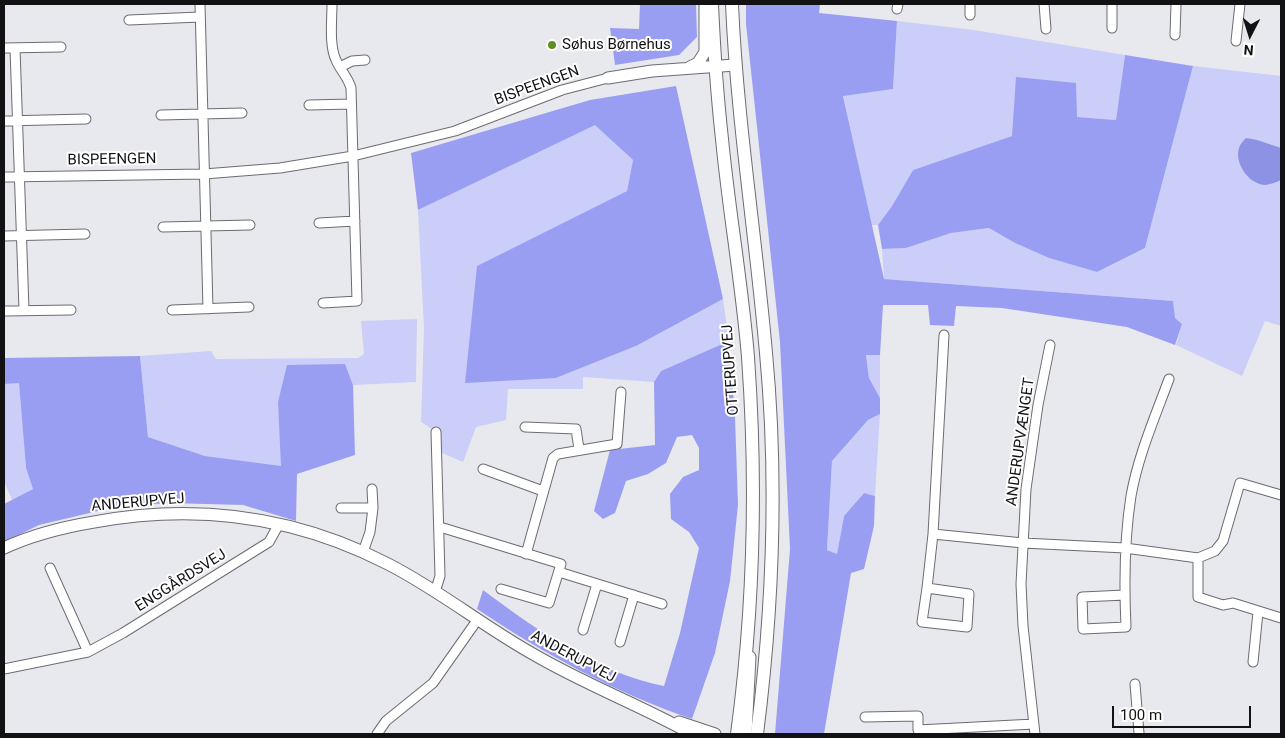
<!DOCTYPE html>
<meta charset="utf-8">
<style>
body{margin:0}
#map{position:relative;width:1285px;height:738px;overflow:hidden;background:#e8e9ee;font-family:Roboto,sans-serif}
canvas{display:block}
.frame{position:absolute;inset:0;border:5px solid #121214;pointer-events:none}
.north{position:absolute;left:1225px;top:10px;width:50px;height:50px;-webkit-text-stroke:4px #fff;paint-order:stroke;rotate:185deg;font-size:14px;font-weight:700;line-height:20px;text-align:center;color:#121214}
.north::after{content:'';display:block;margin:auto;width:18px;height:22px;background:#121214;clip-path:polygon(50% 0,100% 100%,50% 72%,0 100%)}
.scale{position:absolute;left:1112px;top:706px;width:139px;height:22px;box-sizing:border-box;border:2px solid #121214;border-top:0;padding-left:6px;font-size:15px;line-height:18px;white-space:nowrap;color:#121214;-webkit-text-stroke:4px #fff;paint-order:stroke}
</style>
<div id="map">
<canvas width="1285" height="738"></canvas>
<div class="frame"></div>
<div class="north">N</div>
<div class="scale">100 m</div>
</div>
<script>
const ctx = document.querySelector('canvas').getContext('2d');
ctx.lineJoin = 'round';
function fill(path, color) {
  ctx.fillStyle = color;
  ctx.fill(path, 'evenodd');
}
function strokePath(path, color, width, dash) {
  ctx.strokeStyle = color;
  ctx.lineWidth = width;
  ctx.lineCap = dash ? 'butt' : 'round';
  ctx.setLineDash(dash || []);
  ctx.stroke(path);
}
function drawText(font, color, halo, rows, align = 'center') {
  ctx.font = font + ' Roboto,sans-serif';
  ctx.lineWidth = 4;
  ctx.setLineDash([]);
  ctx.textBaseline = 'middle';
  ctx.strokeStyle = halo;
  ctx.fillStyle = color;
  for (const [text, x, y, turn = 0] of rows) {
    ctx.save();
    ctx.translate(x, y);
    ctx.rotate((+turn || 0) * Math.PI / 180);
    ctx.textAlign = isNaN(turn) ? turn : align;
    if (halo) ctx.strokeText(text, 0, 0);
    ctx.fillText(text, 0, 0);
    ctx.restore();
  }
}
const green = new Path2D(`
 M 897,21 L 974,30 L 1125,55 L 1116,120 L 1077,117 L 1012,136 L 913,170 L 892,206 L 878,225 L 871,225 L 843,95 L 893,89 Z
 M 1193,66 L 1281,76 L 1281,326 L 1265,321 L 1242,376 L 1176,345 L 1182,324 L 1175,318 L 1172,301 L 884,279 L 882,249 L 906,248 L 951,233 L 989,228 L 1015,243 L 1049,258 L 1097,272 L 1145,248 Z
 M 595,124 L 633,160 L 627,191 L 477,266 L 556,378 L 636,346 L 723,299 L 729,341 L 661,371 L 654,382 L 583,377 L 583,389 L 508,389 L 506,420 L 476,427 L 463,462 L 433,449 L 432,429 L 421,422 L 424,328 L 418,210 Z
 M 417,319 L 416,382 L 353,385 L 345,364 L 278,402 L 282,467 L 205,456 L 148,437 L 140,356 L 211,351 L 216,359 L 358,358 L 364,354 L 361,321 Z
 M 866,354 L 880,355 L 880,398 L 869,378 Z
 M 19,382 L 26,468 L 33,489 L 12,500 L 4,481 L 4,384 Z
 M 880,414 L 875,496 L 864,493 L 844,516 L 837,554 L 827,550 L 832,461 L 868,420 Z`);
const forest = new Path2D(`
 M 640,4 L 696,4 L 697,37 L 679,55 L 615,65 L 610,28 L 639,29 Z
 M 746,4 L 820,4 L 819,13 L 897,21 L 893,89 L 843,96 L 884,279 L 1173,301 L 1175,318 L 1182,324 L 1175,345 L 1127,327 L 1002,308 L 956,306 L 954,326 L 930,325 L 928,305 L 883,305 L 880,355 L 866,355 L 869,378 L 880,398 L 880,414 L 868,420 L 832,461 L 827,550 L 837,554 L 844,516 L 864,493 L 875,496 L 874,526 L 864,569 L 851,573 L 824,734 L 775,734 L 790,549 L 780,342 L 746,24 Z
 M 1125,55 L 1193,66 L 1145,248 L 1097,272 L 1049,258 L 1015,243 L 989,228 L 951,233 L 906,248 L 882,249 L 878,225 L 892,206 L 913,170 L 1012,136 L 1016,77 L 1076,83 L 1077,117 L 1116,120 Z
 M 676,86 L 723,299 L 636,346 L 556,378 L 465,383 L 477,266 L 627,191 L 633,160 L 595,125 L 418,210 L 411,153 L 590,100 Z
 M 729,341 L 735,417 L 738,505 L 730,581 L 715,653 L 692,719 C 616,693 544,654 477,609 L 483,590 C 538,631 597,673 664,686 L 680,633 L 699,548 L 689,532 L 671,519 L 670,494 L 683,477 L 699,470 L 699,448 L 692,435 L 677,437 L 666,463 L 648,474 L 626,481 L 615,513 L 603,519 L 594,511 L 610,450 L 655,445 L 654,382 L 661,371 Z
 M 140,356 L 148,437 L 205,456 L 281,466 L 278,402 L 287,365 L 345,364 L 353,385 L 355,455 L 297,474 L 296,521 L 243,505 L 168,503 L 115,507 L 39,525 L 4,542 L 4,504 L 33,489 L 26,468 L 19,383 L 4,384 L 4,358 Z`);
const water = new Path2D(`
 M 1246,138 L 1257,140 L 1281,148 L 1281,180 C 1277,182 1271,184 1266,185 C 1249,185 1234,163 1239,148 C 1240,144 1243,141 1246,138 Z`);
const minor = new Path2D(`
 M 200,4 L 208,309
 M 970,4 L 970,15
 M 1044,4 L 1046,29
 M 1112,4 L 1112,28
 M 897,9 L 898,4
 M 129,20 L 200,17
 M 1175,35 L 1176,4
 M 1236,41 L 1240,4
 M 4,48 L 61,47
 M 15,48 L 24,310
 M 340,67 L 352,61 L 365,60
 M 309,105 L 351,104
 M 161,115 L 242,113
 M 4,121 L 86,119
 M 4,177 L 204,174 L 280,168 L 353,156 L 455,131 L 562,90 L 608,78
 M 319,223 L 355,221
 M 163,227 L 250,225
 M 4,236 L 85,234
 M 323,303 L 357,301 L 351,88 C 348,77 340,70 336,60 C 329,46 332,20 332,4
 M 172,310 L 249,307
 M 4,311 L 71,310
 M 525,427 L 576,429 L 579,449
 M 483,469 L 543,491
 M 372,489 L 373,508
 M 341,508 L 373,508 L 370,532 L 363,552
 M 440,527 L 561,564 L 549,603 L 501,589
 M 933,534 L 1023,543 L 1125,548 L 1198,558
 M 526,554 L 553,458 L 558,454 L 617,444 L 621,392
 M 1198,558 L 1215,551 L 1223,541 L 1240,483 L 1281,495
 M 1198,558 L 1198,597 L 1223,605 L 1233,603 L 1281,618
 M 50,568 L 88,652
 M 559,572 L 662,604
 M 927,588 L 922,622 L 967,627 L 969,594 L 927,588 L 933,534 L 944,335
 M 435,592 L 440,576 L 436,432
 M 1125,595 L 1082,597 L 1083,629 L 1126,627 C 1124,583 1124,540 1131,496 C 1138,456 1155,417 1169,379
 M 583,630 L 597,584
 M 620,642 L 634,595
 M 1253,662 L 1258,612
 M 4,669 L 88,652 L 123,633 L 269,542 L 279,524
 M 1135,684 L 1139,733
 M 865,717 L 918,716 L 918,730 L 1034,724
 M 377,734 L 386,721 L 433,683 L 478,619
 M 1035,734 L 1023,626 L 1021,584 L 1026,489 L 1038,405 L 1050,345`);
const tertiary = new Path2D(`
 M 690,67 L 698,63 L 705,52 L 705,4
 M 608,78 L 652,71 L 735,65
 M 4,548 C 32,535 64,527 94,522 C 197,503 295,516 388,564 C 439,590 483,626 533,654 C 584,684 640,705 692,734
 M 679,722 L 715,734
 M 746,734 L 750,657`);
const secondary = new Path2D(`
 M 712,4 C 714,49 717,94 722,139 C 729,212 742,284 748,357 C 757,483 754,609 737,734
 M 732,4 C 737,121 756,237 766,353 C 778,480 773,608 757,734`);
const markers = [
 [552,45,5,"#608f25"]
];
const poiNames = [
 ["Søhus Børnehus",562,45]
];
const streetNames = [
 ["BISPEENGEN",537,86,-20],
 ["BISPEENGEN",112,160,-1],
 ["OTTERUPVEJ",731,370,-94],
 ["ANDERUPVÆNGET",1021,442,-82],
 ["ANDERUPVEJ",138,503,-5],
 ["ENGGÅRDSVEJ",181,581,-32],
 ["ANDERUPVEJ",573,657,28]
];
fill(green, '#cacef8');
fill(forest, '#9a9ef2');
fill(water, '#8e92e4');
strokePath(minor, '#6b6c70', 11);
strokePath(tertiary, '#6b6c70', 13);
strokePath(secondary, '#6b6c70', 14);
strokePath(minor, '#fff', 9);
strokePath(tertiary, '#fff', 11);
strokePath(secondary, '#fff', 12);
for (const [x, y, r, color] of markers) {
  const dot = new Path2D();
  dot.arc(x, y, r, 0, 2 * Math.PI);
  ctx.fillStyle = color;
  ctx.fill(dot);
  strokePath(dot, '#fff', 2);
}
drawText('15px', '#121214', '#fff', poiNames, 'left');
drawText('15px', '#121214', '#fff', streetNames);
</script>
